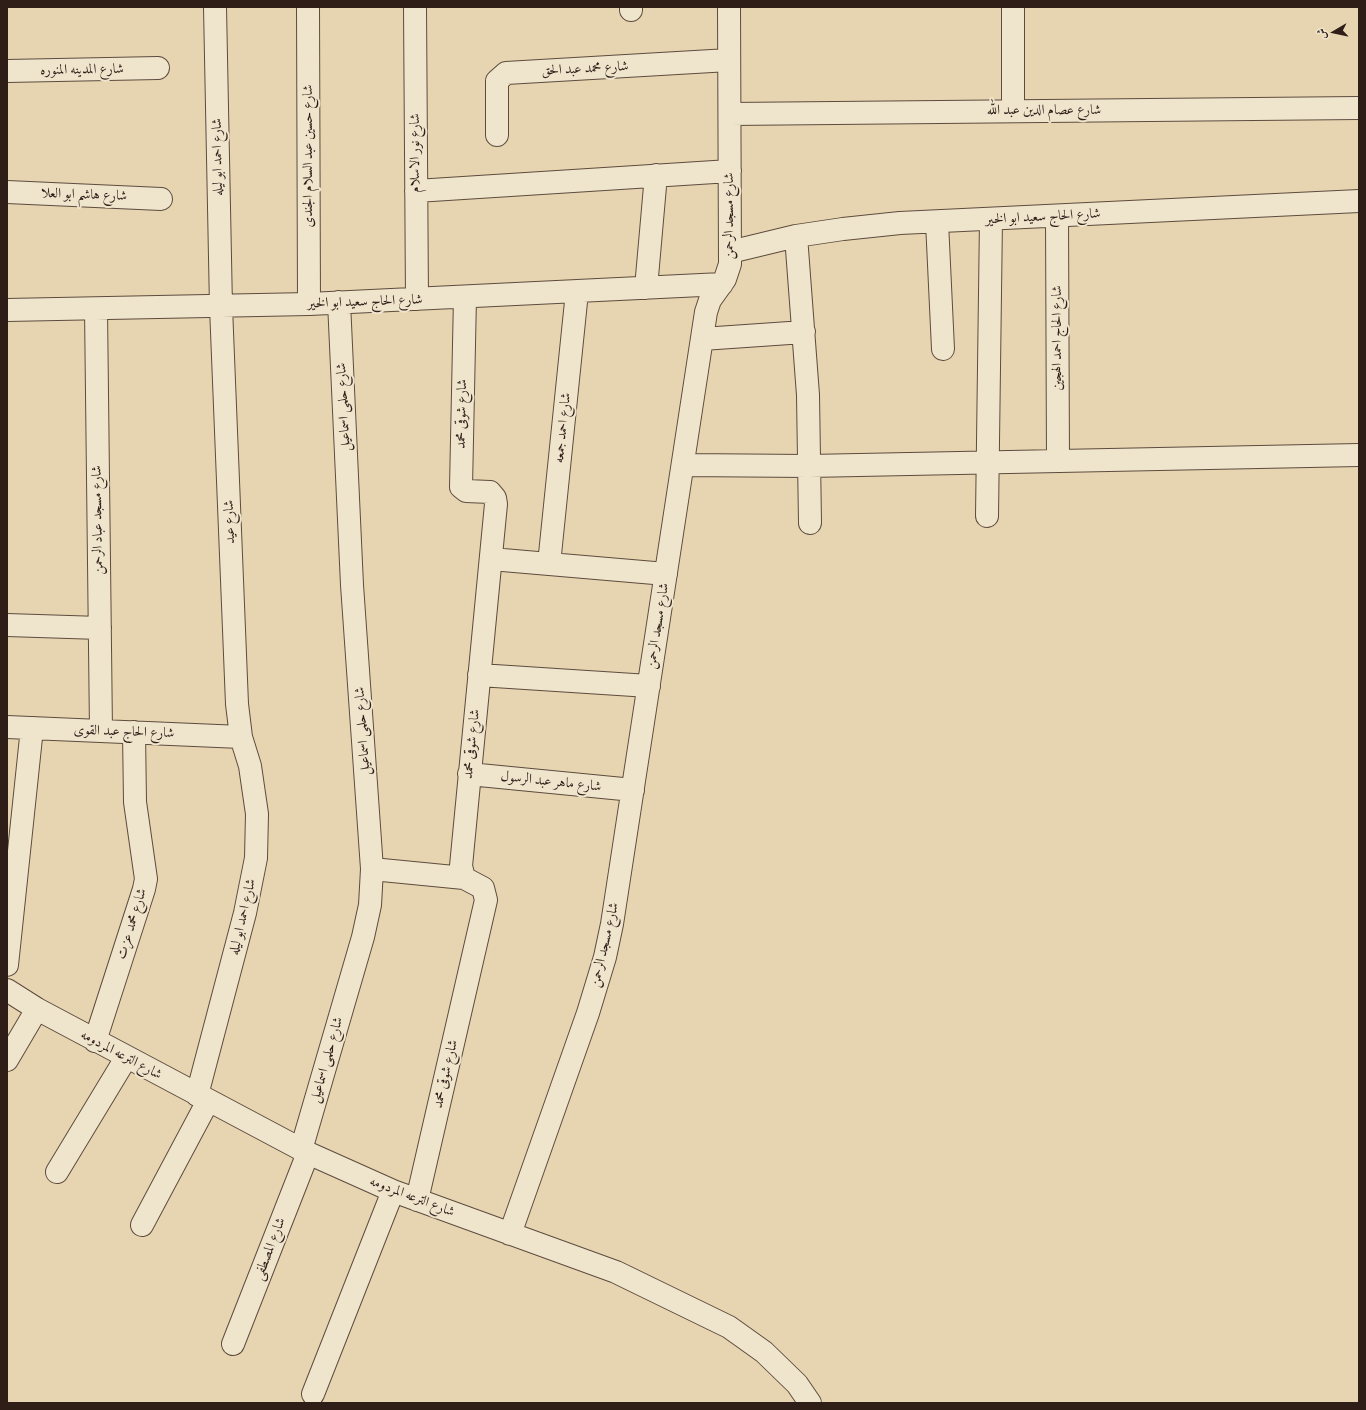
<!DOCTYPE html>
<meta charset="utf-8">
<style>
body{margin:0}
#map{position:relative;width:1366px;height:1410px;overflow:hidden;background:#e7d5b1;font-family:"IM FELL Great Primer",Amiri,serif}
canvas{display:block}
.frame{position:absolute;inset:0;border:8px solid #2f1e18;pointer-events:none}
.north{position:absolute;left:1314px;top:12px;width:40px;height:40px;-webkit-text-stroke:3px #efe4cc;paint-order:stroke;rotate:261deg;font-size:11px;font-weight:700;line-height:16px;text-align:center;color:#2f1e18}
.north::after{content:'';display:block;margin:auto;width:14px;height:18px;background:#2f1e18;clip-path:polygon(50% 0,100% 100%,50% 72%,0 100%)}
</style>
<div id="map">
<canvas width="1366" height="1410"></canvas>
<div class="frame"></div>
<div class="north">ش</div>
</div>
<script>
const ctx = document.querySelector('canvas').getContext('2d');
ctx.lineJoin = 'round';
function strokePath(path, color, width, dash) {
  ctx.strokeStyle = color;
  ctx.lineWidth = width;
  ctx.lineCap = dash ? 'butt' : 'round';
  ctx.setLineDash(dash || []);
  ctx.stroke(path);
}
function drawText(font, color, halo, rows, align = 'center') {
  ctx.font = font + ' "IM FELL Great Primer",Amiri,serif';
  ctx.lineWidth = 4;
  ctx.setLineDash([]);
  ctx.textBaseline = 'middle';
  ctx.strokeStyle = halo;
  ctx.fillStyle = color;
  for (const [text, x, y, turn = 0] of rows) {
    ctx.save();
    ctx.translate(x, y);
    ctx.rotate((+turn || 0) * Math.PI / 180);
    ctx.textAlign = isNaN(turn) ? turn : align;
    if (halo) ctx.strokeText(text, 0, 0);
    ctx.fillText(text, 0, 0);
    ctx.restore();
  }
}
const street = new Path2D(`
 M 308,7 L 309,304
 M 415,7 L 417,299
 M 631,7 L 631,10
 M 1013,7 L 1013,111
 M 7,71 L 158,68
 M 730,114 L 1359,108
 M 497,135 L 497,81 L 506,73 L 729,60
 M 416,191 L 730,171
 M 7,192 L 161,199
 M 1057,216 L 1058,461
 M 937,222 L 943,349
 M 796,236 L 808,395 L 810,523
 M 730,252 L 796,236 L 843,229 L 900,223 L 1359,201
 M 646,288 L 656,175
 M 96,309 L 101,731
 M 7,310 L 309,304 L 722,284
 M 702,339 L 804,332
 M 683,465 L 809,466 L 1359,455
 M 987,516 L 991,219
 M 491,559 L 666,574
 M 549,564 L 577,292
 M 7,625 L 100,628
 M 479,675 L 649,686
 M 7,727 L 241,737
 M 469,774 L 633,790
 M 372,869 L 464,878
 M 7,965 L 32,728
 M 7,990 L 37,1009 L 308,1153 L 393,1191 L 616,1272 L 729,1327 L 764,1352 L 797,1384 L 810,1403
 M 95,1041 L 144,889 L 146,879 L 135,802 L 134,732
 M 7,1060 L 37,1009
 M 197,1095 L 245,913 L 256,858 L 257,814 L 250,766 L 241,737 L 237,704 L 221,307 L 215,7
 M 301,1150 L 363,937 L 370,905 L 372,869 L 352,585 L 339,302
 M 57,1172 L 126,1058
 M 417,1200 L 486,900 L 483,888 L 464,878 L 461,866 L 496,504 L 495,498 L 490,492 L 466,491 L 461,487 L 465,297
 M 142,1225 L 208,1101
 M 510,1234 L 588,1013 L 605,957 L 612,924 L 706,312 L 710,300 L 725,279 L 730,264 L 729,7
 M 233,1344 L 308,1153
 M 313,1394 L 393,1191`);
const streetNames = [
 ["شارع محمد عبد الحق",585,69,-3],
 ["شارع المدينه المنوره",82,70,-1],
 ["شارع عصام الدين عبد الله",1044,111],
 ["شارع نور الاسلام",416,153,-90],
 ["شارع حسين عبد السلام الجندى",309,156,-90],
 ["شارع احمد ابو ليله",218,157,-91],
 ["شارع هاشم ابو العلا",84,195,2],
 ["شارع مسجد الرحمن",730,216,-90],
 ["شارع الحاج سعيد ابو الخير",1043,217,-3],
 ["شارع الحاج سعيد ابو الخير",365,302,-2],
 ["شارع الحاج احمد الهجين",1058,338,-90],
 ["شارع حلمى اسماعيل",344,407,-93],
 ["شارع شوقى محمد",462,414,-89],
 ["شارع احمد جمعه",563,428,-84],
 ["شارع مسجد عباد الرحمن",98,520,-91],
 ["شارع عيد",230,522,-92],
 ["شارع مسجد الرحمن",658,626,-81],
 ["شارع حلمى اسماعيل",363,731,-94],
 ["شارع الحاج عبد القوى",124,732,2],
 ["شارع شوقى محمد",472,744,-84],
 ["شارع ماهر عبد الرسول",551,782,6],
 ["شارع احمد ابو ليله",243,917,-77],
 ["شارع محمد عزت",132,924,-73],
 ["شارع مسجد الرحمن",605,945,-77],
 ["شارع الترعه المردومه",121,1055,28],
 ["شارع حلمى اسماعيل",327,1060,-74],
 ["شارع شوقى محمد",446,1074,-77],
 ["شارع الترعه المردومه",412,1197,21],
 ["شارع المصطفى",270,1249,-69]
];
strokePath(street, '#5d4c3e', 24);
strokePath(street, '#efe4cc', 22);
drawText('14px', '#2f1e18', '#efe4cc', streetNames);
</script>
